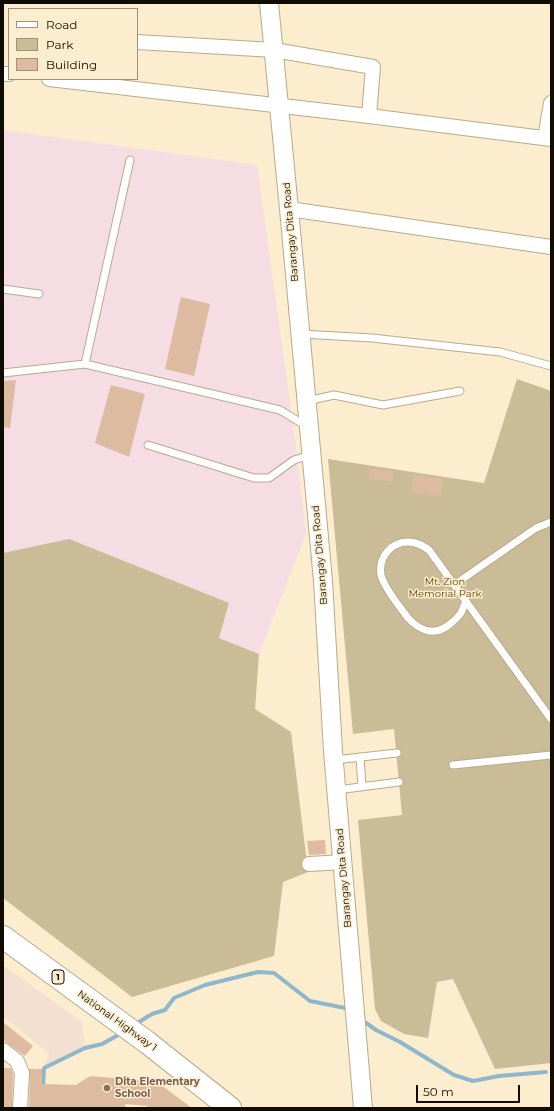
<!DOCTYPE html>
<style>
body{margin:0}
#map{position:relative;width:554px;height:1111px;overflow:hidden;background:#fbedcd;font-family:Montserrat,sans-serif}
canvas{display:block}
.frame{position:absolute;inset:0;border:4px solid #110c03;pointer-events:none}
.legend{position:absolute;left:8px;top:8px;width:130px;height:72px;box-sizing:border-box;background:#fbedcd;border:1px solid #9d937c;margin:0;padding:5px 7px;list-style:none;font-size:12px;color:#110c03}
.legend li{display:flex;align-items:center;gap:8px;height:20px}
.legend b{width:20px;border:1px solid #9d937c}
.scale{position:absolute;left:416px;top:1085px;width:104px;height:18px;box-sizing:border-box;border:2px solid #110c03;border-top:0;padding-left:5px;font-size:12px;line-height:14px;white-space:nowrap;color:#110c03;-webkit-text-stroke:3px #fbedcd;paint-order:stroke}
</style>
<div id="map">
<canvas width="554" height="1111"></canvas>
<div class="frame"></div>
<ul class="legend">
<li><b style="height:5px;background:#fff"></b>Road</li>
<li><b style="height:11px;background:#cbbc98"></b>Park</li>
<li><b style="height:11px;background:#ddbba1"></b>Building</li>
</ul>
<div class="scale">50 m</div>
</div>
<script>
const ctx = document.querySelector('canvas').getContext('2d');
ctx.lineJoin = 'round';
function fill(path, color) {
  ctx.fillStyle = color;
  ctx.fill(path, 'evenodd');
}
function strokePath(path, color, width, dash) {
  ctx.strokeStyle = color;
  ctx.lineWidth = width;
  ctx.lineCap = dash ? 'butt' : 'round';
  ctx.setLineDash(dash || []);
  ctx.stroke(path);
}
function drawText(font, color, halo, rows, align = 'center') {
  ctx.font = font + ' Montserrat,sans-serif';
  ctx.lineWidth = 3;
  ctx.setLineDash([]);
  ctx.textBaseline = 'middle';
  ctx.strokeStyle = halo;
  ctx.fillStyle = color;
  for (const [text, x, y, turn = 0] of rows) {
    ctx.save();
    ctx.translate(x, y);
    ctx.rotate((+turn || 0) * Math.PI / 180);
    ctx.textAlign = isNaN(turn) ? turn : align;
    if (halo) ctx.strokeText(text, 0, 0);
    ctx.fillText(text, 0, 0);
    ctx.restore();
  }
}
const commercial = new Path2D(`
 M 3,965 L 82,1022 L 85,1048 L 44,1068 L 49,1053 L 3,1017 Z`);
const industrial = new Path2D(`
 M 3,130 L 257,165 L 294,431 L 306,534 L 259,654 L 219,638 L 229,603 L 3,553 Z`);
const green = new Path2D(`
 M 517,379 L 551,391 L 551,1063 L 495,1069 L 453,979 L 437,982 L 428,1038 L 404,1034 L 381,1021 L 375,1009 L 358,820 L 402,815 L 394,729 L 353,734 L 328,459 L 484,483 Z
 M 69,539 L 229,603 L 219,638 L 259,654 L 255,709 L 291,732 L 308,872 L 283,882 L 274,956 L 132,997 L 3,898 L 3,553 Z`);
const stream = new Path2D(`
 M 362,1020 L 376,1030 L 400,1042 L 454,1075 L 473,1081 L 499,1076 L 546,1072
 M 134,1025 L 152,1014 L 165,1010 L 174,998 L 205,985 L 258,972 L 274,973 L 310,1001 L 345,1008 L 350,1011
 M 43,1089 L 44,1068 L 85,1048 L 102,1044 L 122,1033`);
const building = new Path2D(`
 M 181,297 L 210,304 L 194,376 L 165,369 Z
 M 16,380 L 10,428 L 3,427 L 3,381 Z
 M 111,385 L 145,394 L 129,457 L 95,443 Z
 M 370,468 L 393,472 L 392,482 L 369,478 Z
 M 414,475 L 443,479 L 440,496 L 411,493 Z
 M 325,840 L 326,854 L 309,855 L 307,841 Z
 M 3,1022 L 33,1046 L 25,1056 L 3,1040 Z
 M 3,1068 L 11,1068 L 13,1074 L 12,1108 L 3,1108 Z
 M 29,1069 L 42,1069 L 42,1084 L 76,1085 L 85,1079 L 91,1076 L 157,1082 L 192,1108 L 149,1108 L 147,1106 L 125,1104 L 125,1108 L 29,1108 L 30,1073 Z`);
const service = new Path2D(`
 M 3,289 L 39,294
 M 301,334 L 372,338 L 500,352 L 551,366
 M 85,364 L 130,160
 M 3,373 L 85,364 L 280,410 L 306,426
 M 307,401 L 334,395 L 383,405 L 460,391
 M 148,445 L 254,478 L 269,478 L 294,460 L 311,455
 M 454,585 L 536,528 L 551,522
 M 466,601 C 464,605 463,609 461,613 C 458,617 454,621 450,624 C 435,637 420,631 408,618 C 400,607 384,588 381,575 C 378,558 391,541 409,542 C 417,542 423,546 429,550 L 551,719
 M 360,757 L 362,787
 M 334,760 L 397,753
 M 453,765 L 551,755
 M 337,790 L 399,782`);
const minor = new Path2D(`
 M 137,42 L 274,50 L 373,67 L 369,116
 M 3,74 L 9,74
 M 49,79 L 369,116 L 551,139
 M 545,138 L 551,103
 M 289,209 L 551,247
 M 309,864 L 343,862
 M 3,1050 L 17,1061 L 22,1073 L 20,1108`);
const tertiary = new Path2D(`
 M 269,3 L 289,209 L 323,581 L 333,751 L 363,1108`);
const trunk = new Path2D(`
 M 3,937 L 148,1043 L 230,1108`);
const markers = [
 [107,1088,4,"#8d6e63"]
];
const shields = [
 [58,977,12]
];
const shieldNames = [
 ["1",58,977]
];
const streetNames = [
 ["Barangay Dita Road",291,232,-95],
 ["Barangay Dita Road",320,555,-95],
 ["Barangay Dita Road",344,878,-95],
 ["National Highway 1",117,1021,36]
];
const parkNames = [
 ["Mt. Zion",445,582],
 ["Memorial Park",445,594]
];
const educationNames = [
 ["Dita Elementary",115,1082],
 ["School",115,1094]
];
fill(commercial, '#f4e0d1');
fill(industrial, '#f6dce3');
fill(green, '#cbbc98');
strokePath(stream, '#8eb7cc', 4);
fill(building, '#ddbba1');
strokePath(service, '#b8ab8c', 9);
strokePath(minor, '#b8ab8c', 16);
strokePath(tertiary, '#b8ab8c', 20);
strokePath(trunk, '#b8ab8c', 24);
strokePath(service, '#fff', 7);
strokePath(minor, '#fff', 14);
strokePath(tertiary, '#fff', 18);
strokePath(trunk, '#fff', 22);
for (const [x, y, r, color] of markers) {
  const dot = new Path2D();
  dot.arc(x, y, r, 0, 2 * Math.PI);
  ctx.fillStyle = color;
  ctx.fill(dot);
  strokePath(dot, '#fbedcd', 1.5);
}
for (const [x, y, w] of shields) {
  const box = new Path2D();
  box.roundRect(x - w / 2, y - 7, w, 14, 3);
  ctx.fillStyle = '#fbedcd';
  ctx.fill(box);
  strokePath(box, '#110c03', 1);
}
drawText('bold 9px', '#110c03', null, shieldNames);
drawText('10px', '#110c03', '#fbedcd', streetNames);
drawText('10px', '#624c09', '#fbedcd', parkNames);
drawText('bold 10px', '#785e54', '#fbedcd', educationNames, 'left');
</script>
